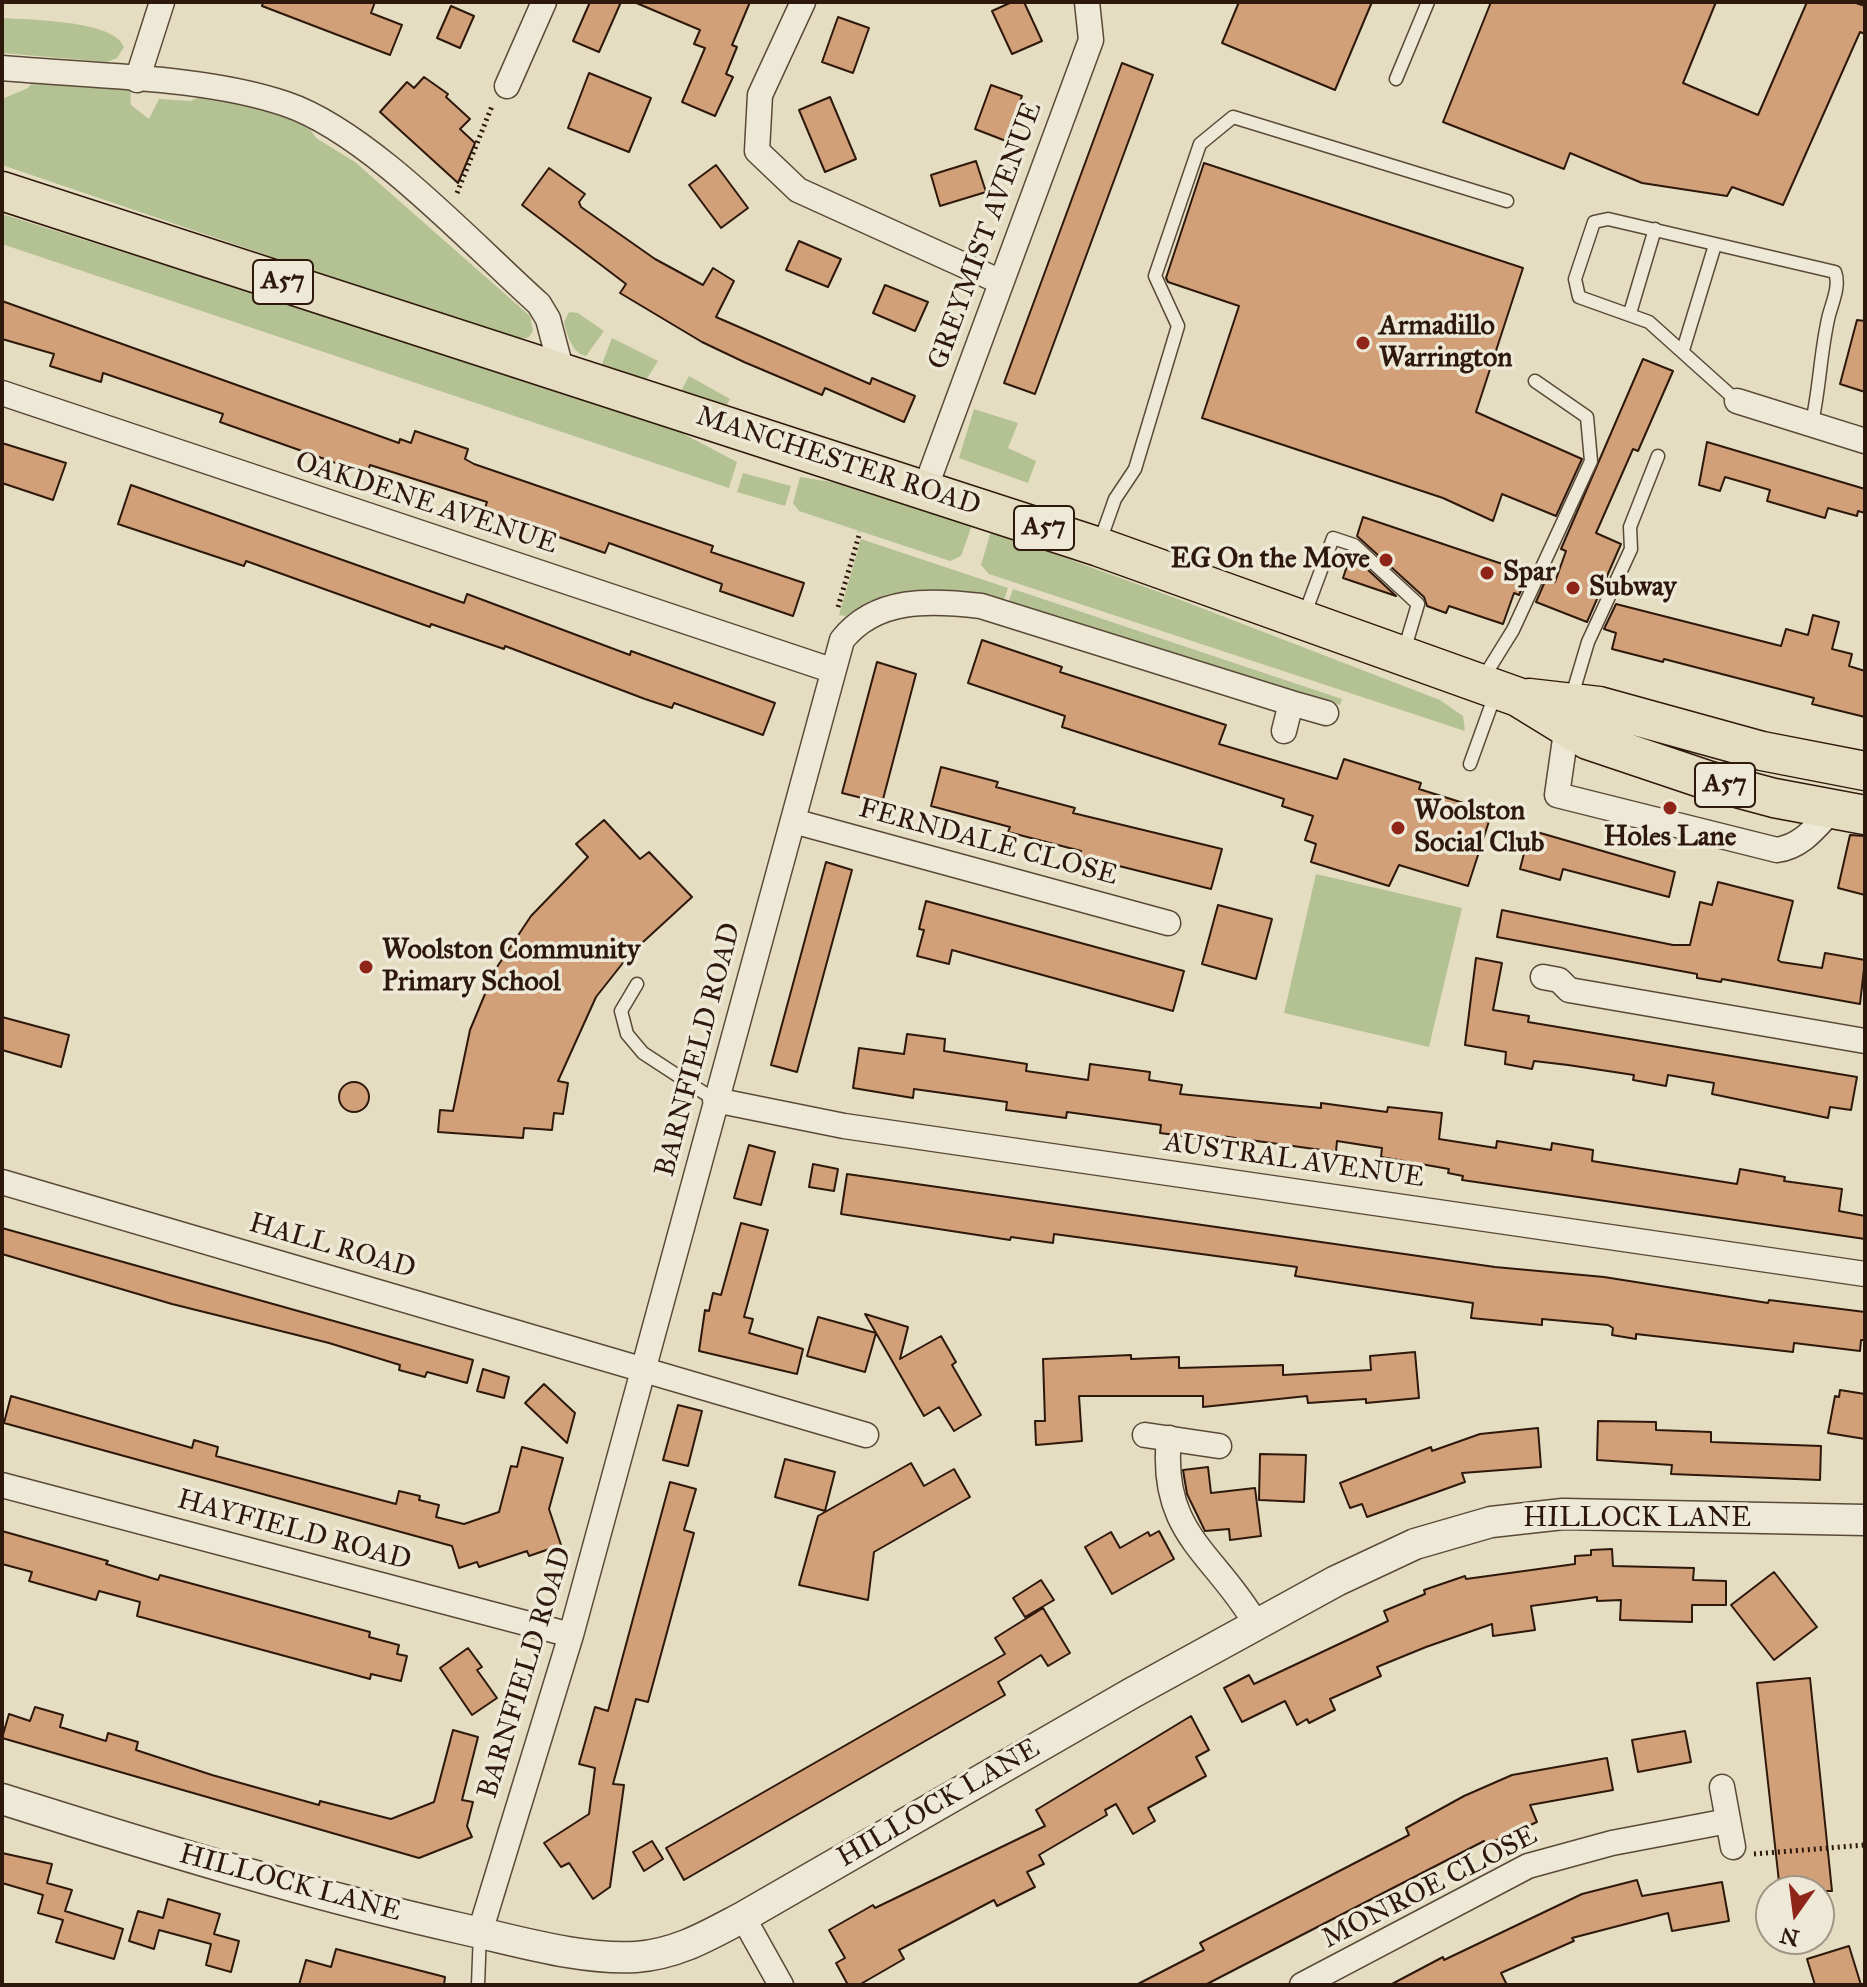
<!DOCTYPE html>
<style>
body{margin:0}
#map{position:relative;width:1867px;height:1987px;overflow:hidden;background:#e5ddc1;font-family:"IM FELL Great Primer",serif}
canvas{display:block}
.frame{position:absolute;inset:0;border:4px solid #2d180b;pointer-events:none}
.north{position:absolute;left:1755px;top:1875px;width:80px;height:80px;box-sizing:border-box;background:#eee9d7;border:2px solid #a19585;border-radius:50%;rotate:194deg;font-size:22px;font-weight:700;line-height:32px;text-align:center;color:#2d180b}
.north::after{content:'';display:block;margin:auto;width:28px;height:36px;background:#8f2418;clip-path:polygon(50% 0,100% 100%,50% 72%,0 100%)}
</style>
<div id="map">
<canvas width="1867" height="1987"></canvas>
<div class="frame"></div>
<div class="north">N</div>
</div>
<script>
const ctx = document.querySelector('canvas').getContext('2d');
ctx.lineJoin = 'round';
function fill(path, color) {
  ctx.fillStyle = color;
  ctx.fill(path, 'evenodd');
}
function strokePath(path, color, width, dash) {
  ctx.strokeStyle = color;
  ctx.lineWidth = width;
  ctx.lineCap = dash ? 'butt' : 'round';
  ctx.setLineDash(dash || []);
  ctx.stroke(path);
}
function drawText(font, color, halo, rows, align = 'center') {
  ctx.font = font + ' "IM FELL Great Primer",serif';
  ctx.lineWidth = 7;
  ctx.setLineDash([]);
  ctx.textBaseline = 'middle';
  ctx.strokeStyle = halo;
  ctx.fillStyle = color;
  for (const [text, x, y, turn = 0] of rows) {
    ctx.save();
    ctx.translate(x, y);
    ctx.rotate((+turn || 0) * Math.PI / 180);
    ctx.textAlign = isNaN(turn) ? turn : align;
    if (halo) ctx.strokeText(text, 0, 0);
    ctx.fillText(text, 0, 0);
    ctx.restore();
  }
}
const green = new Path2D(`
 M 2,18 C 29,20 114,20 124,47 L 117,58 L 107,62 L 2,53 Z
 M 37,77 L 130,84 L 131,105 L 149,119 L 159,99 L 191,101 L 207,93 L 287,113 L 308,126 L 316,138 L 355,162 L 530,316 L 533,331 L 528,338 L 513,339 L 2,165 L 2,99 L 28,88 Z
 M 2,214 L 659,421 L 737,462 L 729,488 L 2,244 Z
 M 569,312 L 578,313 L 604,331 L 586,356 C 572,353 567,335 564,322 Z
 M 612,338 L 658,361 L 644,383 L 600,369 Z
 M 689,376 L 730,399 L 725,409 L 679,395 Z
 M 974,409 L 1018,423 L 1008,448 L 1036,461 L 1028,483 L 959,458 Z
 M 743,473 L 791,486 L 785,506 L 737,492 Z
 M 800,477 L 850,485 L 972,525 L 961,556 L 950,561 L 799,511 L 793,503 Z
 M 991,531 L 1178,599 L 1440,700 L 1463,716 L 1465,731 L 989,574 L 981,565 Z
 M 861,539 L 1008,588 L 1003,603 L 866,607 L 845,616 L 839,615 Z
 M 1013,589 L 1342,699 L 1340,705 L 1007,606 Z
 M 1316,874 L 1462,908 L 1429,1047 L 1284,1013 Z`);
const building = new Path2D(`
 M 263,2 L 375,2 L 371,13 L 402,25 L 390,55 L 262,6 Z
 M 590,2 L 621,2 L 599,52 L 573,41 Z
 M 634,2 L 750,2 L 732,45 L 737,47 L 726,74 L 733,77 L 715,116 L 682,102 L 705,48 L 694,44 L 700,30 Z
 M 1012,2 L 1024,2 L 1042,41 L 1012,54 L 992,11 Z
 M 1239,2 L 1372,2 L 1335,90 L 1222,43 Z
 M 1491,2 L 1716,2 L 1683,83 L 1758,115 L 1807,2 L 1853,2 L 1865,6 L 1865,34 L 1860,32 L 1783,205 L 1732,187 L 1727,196 L 1642,183 L 1570,153 L 1564,169 L 1443,122 Z
 M 451,6 L 474,16 L 460,48 L 437,38 Z
 M 838,17 L 869,28 L 853,73 L 822,62 Z
 M 1122,63 L 1153,75 L 1035,394 L 1004,383 Z
 M 589,73 L 651,98 L 629,152 L 568,128 Z
 M 424,77 L 448,94 L 446,97 L 470,119 L 460,129 L 475,143 L 458,183 L 380,112 L 407,82 L 414,88 Z
 M 991,85 L 1022,96 L 1006,141 L 975,129 Z
 M 830,97 L 856,159 L 825,172 L 799,110 Z
 M 976,161 L 986,192 L 940,206 L 931,175 Z
 M 1204,163 L 1523,268 L 1476,412 L 1582,459 L 1556,516 L 1502,494 L 1493,521 L 1443,498 L 1202,418 L 1239,306 L 1168,282 L 1166,278 Z
 M 716,165 L 748,208 L 721,228 L 689,185 Z
 M 549,168 L 585,194 L 579,202 L 581,207 L 655,259 L 703,285 L 713,268 L 734,281 L 716,317 L 870,384 L 872,378 L 915,396 L 904,422 L 825,388 L 822,395 L 744,362 L 702,342 L 620,293 L 626,284 L 522,205 Z
 M 799,241 L 841,259 L 828,287 L 786,270 Z
 M 885,285 L 928,302 L 915,331 L 873,313 Z
 M 2,301 L 399,443 L 400,439 L 411,443 L 415,431 L 468,449 L 465,459 L 474,464 L 713,546 L 711,552 L 804,583 L 793,616 L 720,591 L 722,584 L 609,543 L 605,553 L 484,511 L 487,502 L 370,465 L 367,474 L 220,422 L 223,414 L 103,373 L 101,382 L 50,366 L 54,354 L 2,339 Z
 M 1857,320 L 1865,321 L 1865,392 L 1840,384 Z
 M 1643,359 L 1673,371 L 1638,451 L 1633,449 L 1596,533 L 1621,544 L 1587,622 L 1536,602 L 1546,579 L 1555,582 L 1566,551 L 1561,549 Z
 M 1707,442 L 1865,489 L 1865,513 L 1858,511 L 1857,516 L 1828,508 L 1825,518 L 1767,501 L 1770,490 L 1725,477 L 1720,491 L 1699,485 Z
 M 2,443 L 66,463 L 53,500 L 2,483 Z
 M 131,485 L 464,603 L 467,594 L 630,655 L 631,651 L 775,703 L 763,735 L 674,703 L 672,708 L 645,699 L 505,646 L 504,649 L 431,624 L 430,627 L 246,561 L 244,566 L 118,524 Z
 M 1363,517 L 1529,573 L 1519,595 L 1514,593 L 1503,624 L 1449,606 L 1446,613 L 1427,606 L 1424,597 L 1357,536 Z
 M 1351,554 L 1396,596 L 1343,578 Z
 M 1616,604 L 1781,646 L 1786,629 L 1808,635 L 1813,615 L 1839,622 L 1832,649 L 1852,654 L 1849,666 L 1865,671 L 1865,717 L 1812,704 L 1814,698 L 1664,659 L 1663,662 L 1612,649 L 1616,633 L 1604,629 Z
 M 982,640 L 1062,667 L 1060,672 L 1226,725 L 1219,744 L 1337,779 L 1344,759 L 1421,783 L 1419,789 L 1492,812 L 1468,886 L 1399,865 L 1389,886 L 1311,862 L 1316,844 L 1305,840 L 1313,816 L 1282,806 L 1284,799 L 1062,727 L 1065,716 L 968,683 Z
 M 877,662 L 916,674 L 882,803 L 842,793 Z
 M 941,767 L 998,782 L 996,787 L 1075,808 L 1073,813 L 1222,849 L 1211,889 L 1079,856 L 1081,851 L 1008,832 L 1010,827 L 931,806 Z
 M 604,820 L 640,859 L 649,852 L 692,897 L 630,954 L 596,997 L 558,1081 L 568,1083 L 563,1114 L 554,1113 L 552,1130 L 524,1128 L 523,1138 L 438,1132 L 440,1110 L 453,1111 L 470,1030 L 495,970 L 531,916 L 588,857 L 576,844 Z
 M 1530,830 L 1675,872 L 1669,897 L 1563,869 L 1560,880 L 1520,869 Z
 M 1850,835 L 1865,836 L 1865,895 L 1838,888 Z
 M 826,862 L 852,870 L 797,1072 L 771,1065 Z
 M 1718,882 L 1793,901 L 1778,960 L 1781,962 L 1822,968 L 1825,953 L 1865,960 L 1860,1004 L 1722,979 L 1721,982 L 1697,978 L 1697,974 L 1497,937 L 1502,910 L 1673,945 L 1690,945 L 1700,902 L 1712,905 Z
 M 926,901 L 1184,971 L 1173,1011 L 952,950 L 949,964 L 917,956 L 924,930 L 919,929 Z
 M 1218,905 L 1272,919 L 1256,979 L 1202,964 Z
 M 1476,958 L 1502,963 L 1493,1010 L 1529,1016 L 1528,1022 L 1857,1077 L 1851,1110 L 1830,1107 L 1828,1118 L 1712,1094 L 1714,1083 L 1668,1075 L 1666,1086 L 1633,1080 L 1634,1075 L 1568,1065 L 1534,1061 L 1532,1069 L 1505,1064 L 1506,1052 L 1465,1045 Z
 M 2,1017 L 69,1035 L 61,1067 L 2,1050 Z
 M 907,1034 L 945,1039 L 944,1051 L 1027,1064 L 1026,1071 L 1088,1080 L 1090,1064 L 1150,1072 L 1149,1080 L 1182,1085 L 1180,1094 L 1321,1108 L 1321,1103 L 1387,1112 L 1388,1107 L 1442,1113 L 1439,1139 L 1496,1148 L 1497,1141 L 1551,1150 L 1552,1143 L 1593,1150 L 1592,1161 L 1737,1184 L 1740,1169 L 1785,1177 L 1784,1181 L 1842,1189 L 1839,1211 L 1865,1216 L 1865,1239 L 1462,1180 L 1463,1176 L 1448,1173 L 1449,1169 L 1381,1157 L 1382,1148 L 1337,1141 L 1336,1152 L 1221,1136 L 1220,1141 L 1160,1133 L 1161,1125 L 1067,1112 L 1066,1118 L 1006,1110 L 1007,1102 L 914,1089 L 913,1098 L 853,1088 L 859,1048 L 904,1054 Z
 M339 1097a15 15 0 1 1 30 0a15 15 0 1 1-30 0Z
 M 749,1145 L 775,1152 L 761,1205 L 734,1198 Z
 M 813,1164 L 838,1169 L 834,1191 L 809,1187 Z
 M 847,1174 L 1495,1267 L 1604,1277 L 1768,1303 L 1769,1300 L 1865,1312 L 1865,1340 L 1861,1340 L 1860,1351 L 1794,1343 L 1793,1352 L 1636,1334 L 1636,1339 L 1612,1335 L 1613,1328 L 1608,1325 L 1542,1319 L 1542,1325 L 1471,1318 L 1473,1303 L 1295,1276 L 1297,1267 L 1054,1234 L 1053,1243 L 1011,1237 L 1010,1240 L 841,1214 Z
 M 741,1223 L 768,1230 L 744,1317 L 753,1319 L 749,1333 L 803,1349 L 797,1374 L 699,1351 L 705,1310 L 709,1311 L 713,1293 L 721,1295 Z
 M 2,1228 L 473,1360 L 467,1383 L 427,1372 L 425,1377 L 399,1370 L 400,1365 L 329,1343 L 172,1304 L 2,1254 Z
 M 865,1314 L 908,1327 L 900,1359 L 941,1336 L 956,1362 L 952,1365 L 981,1415 L 954,1431 L 939,1407 L 924,1416 Z
 M 818,1317 L 876,1333 L 865,1372 L 807,1356 Z
 M 1415,1352 L 1419,1398 L 1366,1403 L 1366,1399 L 1308,1403 L 1307,1396 L 1203,1407 L 1203,1396 L 1079,1396 L 1082,1441 L 1036,1445 L 1035,1421 L 1045,1421 L 1043,1359 L 1131,1355 L 1131,1359 L 1179,1357 L 1179,1368 L 1283,1365 L 1283,1375 L 1371,1370 L 1370,1356 Z
 M 483,1369 L 509,1377 L 504,1398 L 477,1391 Z
 M 544,1384 L 575,1413 L 567,1443 L 525,1403 Z
 M 1840,1390 L 1865,1394 L 1865,1439 L 1828,1433 L 1835,1396 L 1839,1397 Z
 M 11,1396 L 192,1448 L 194,1440 L 218,1447 L 216,1456 L 396,1504 L 399,1491 L 420,1496 L 419,1500 L 439,1505 L 436,1517 L 464,1524 L 499,1512 L 511,1466 L 517,1467 L 522,1447 L 563,1458 L 549,1509 L 561,1545 L 529,1556 L 527,1551 L 479,1567 L 477,1562 L 459,1568 L 452,1546 L 4,1423 Z
 M 678,1405 L 702,1411 L 688,1466 L 663,1460 Z
 M 1598,1421 L 1656,1422 L 1656,1430 L 1711,1432 L 1711,1442 L 1821,1446 L 1820,1480 L 1671,1474 L 1672,1465 L 1597,1460 Z
 M 1538,1428 L 1541,1467 L 1462,1473 L 1465,1482 L 1367,1517 L 1362,1504 L 1350,1508 L 1340,1483 L 1431,1447 L 1432,1451 L 1480,1434 Z
 M 1260,1454 L 1306,1455 L 1304,1502 L 1259,1500 Z
 M 785,1459 L 835,1472 L 825,1511 L 775,1497 Z
 M 911,1463 L 924,1486 L 954,1469 L 970,1497 L 874,1552 L 868,1600 L 799,1585 L 818,1516 Z
 M 1208,1467 L 1211,1493 L 1255,1488 L 1261,1536 L 1230,1540 L 1229,1529 L 1205,1531 L 1187,1494 L 1183,1470 Z
 M 670,1482 L 696,1489 L 684,1530 L 694,1533 L 648,1702 L 636,1699 L 613,1784 L 624,1785 L 610,1887 L 593,1899 L 569,1863 L 561,1867 L 544,1843 L 589,1814 L 595,1768 L 579,1764 L 595,1707 L 608,1711 Z
 M 2,1531 L 108,1561 L 106,1564 L 158,1580 L 160,1575 L 370,1632 L 369,1637 L 399,1645 L 397,1654 L 407,1656 L 401,1681 L 371,1674 L 370,1679 L 137,1616 L 140,1602 L 99,1591 L 96,1600 L 29,1581 L 32,1572 L 2,1564 Z
 M 1159,1531 L 1174,1559 L 1112,1594 L 1085,1547 L 1111,1532 L 1120,1548 L 1148,1532 L 1150,1536 Z
 M 1612,1549 L 1613,1566 L 1694,1568 L 1693,1580 L 1726,1581 L 1726,1605 L 1692,1605 L 1692,1622 L 1620,1620 L 1621,1600 L 1597,1601 L 1597,1597 L 1531,1606 L 1535,1630 L 1493,1636 L 1492,1624 L 1426,1647 L 1377,1667 L 1381,1676 L 1330,1699 L 1335,1710 L 1309,1723 L 1307,1719 L 1297,1725 L 1285,1701 L 1242,1722 L 1224,1688 L 1249,1675 L 1254,1684 L 1388,1621 L 1384,1611 L 1425,1594 L 1424,1590 L 1465,1576 L 1466,1579 L 1575,1564 L 1575,1556 L 1591,1555 L 1591,1550 Z
 M 1774,1572 L 1817,1627 L 1774,1660 L 1731,1605 Z
 M 1041,1580 L 1054,1600 L 1025,1617 L 1013,1598 Z
 M 1043,1608 L 1070,1653 L 1048,1666 L 1041,1655 L 998,1682 L 1005,1695 L 684,1880 L 666,1848 L 1005,1654 L 995,1638 Z
 M 468,1648 L 482,1667 L 477,1670 L 497,1698 L 472,1715 L 440,1668 Z
 M 1810,1678 L 1832,1891 L 1780,1891 L 1757,1683 Z
 M 35,1707 L 63,1715 L 60,1727 L 106,1741 L 108,1733 L 138,1742 L 136,1750 L 212,1775 L 319,1805 L 320,1801 L 391,1819 L 434,1802 L 453,1730 L 478,1737 L 462,1800 L 473,1802 L 467,1826 L 472,1837 L 419,1858 L 2,1738 L 9,1714 L 30,1721 Z
 M 1191,1716 L 1209,1750 L 1196,1757 L 1206,1776 L 1148,1808 L 1155,1821 L 1133,1834 L 1116,1804 L 1105,1810 L 1107,1815 L 1039,1855 L 1044,1864 L 1027,1872 L 1035,1887 L 997,1906 L 994,1900 L 899,1950 L 904,1959 L 859,1985 L 848,1985 L 836,1963 L 845,1958 L 829,1930 L 873,1905 L 875,1908 L 1045,1826 L 1036,1810 Z
 M 1685,1731 L 1691,1762 L 1638,1772 L 1632,1740 Z
 M 1607,1758 L 1613,1790 L 1530,1805 L 1537,1822 L 1486,1845 L 1484,1841 L 1205,1985 L 1136,1985 L 1204,1950 L 1200,1943 L 1409,1835 L 1406,1828 L 1464,1796 L 1512,1775 Z
 M 652,1841 L 663,1859 L 644,1871 L 633,1852 Z
 M 2,1853 L 52,1864 L 47,1883 L 72,1890 L 65,1911 L 123,1929 L 114,1959 L 56,1942 L 63,1920 L 38,1913 L 43,1895 L 2,1883 Z
 M 1637,1880 L 1642,1896 L 1722,1882 L 1729,1921 L 1672,1931 L 1668,1913 L 1572,1938 L 1574,1941 L 1501,1973 L 1507,1985 L 1390,1985 L 1443,1957 L 1444,1960 L 1582,1894 Z
 M 168,1899 L 220,1914 L 214,1934 L 239,1941 L 231,1972 L 206,1965 L 211,1944 L 159,1930 L 154,1949 L 129,1941 L 138,1911 L 163,1918 Z
 M 1849,1946 L 1861,1985 L 1815,1985 L 1807,1959 Z
 M 336,1949 L 445,1977 L 444,1985 L 299,1985 L 306,1960 L 331,1967 Z`);
const path = new Path2D(`
 M 457,193 L 492,106
 M 838,607 L 860,532
 M 1754,1854 L 1865,1845`);
const service = new Path2D(`
 M 1396,79 L 1428,2
 M 1630,313 L 1655,229
 M 1683,350 L 1715,245
 M 1737,401 L 1649,322 L 1579,297 L 1575,279 L 1594,222 L 1608,219 L 1835,272 C 1840,285 1833,301 1829,315 C 1820,352 1820,389 1811,427
 M 1099,544 L 1115,499 L 1135,469 L 1178,326 L 1155,276 L 1200,144 L 1233,117 L 1507,201
 M 1304,616 L 1333,538 L 1354,545 L 1418,604 L 1404,651
 M 1482,680 L 1513,630 L 1591,461 L 1587,417 L 1535,381
 M 1571,699 L 1588,642 L 1631,549 L 1630,527 L 1658,456
 M 1470,764 L 1496,692
 M 637,984 L 621,1011 L 627,1034 L 643,1053 L 715,1100
 M 478,1985 L 480,1932`);
const minor = new Path2D(`
 M 803,2 L 760,95 L 757,151 L 798,190 L 1001,282
 M 2,68 C 90,76 205,76 286,104 C 369,132 472,244 539,304 L 548,319 L 563,376
 M 137,80 L 162,2
 M 507,86 L 544,2
 M 2,393 L 831,670
 M 1737,401 L 1865,441
 M 925,489 L 1091,40 L 1087,2
 M 1568,718 L 1557,795 L 1777,850 C 1802,846 1814,829 1831,811
 M 1284,731 L 1291,703 L 1326,713
 M 793,821 L 1168,923
 M 1543,977 L 1559,980 L 1569,990 L 1865,1041
 M 715,1100 L 844,1126 L 1865,1274
 M 2,1182 L 866,1435
 M 1145,1435 L 1219,1446
 M 1169,1438 C 1159,1534 1215,1553 1256,1624
 M 2,1485 L 571,1635
 M 1722,1787 L 1733,1847
 M 743,1917 L 781,1985
 M 480,1932 L 571,1635 L 842,640 C 876,597 931,600 981,606 L 1291,703
 M 1302,1985 L 1528,1866 L 1612,1843 L 1728,1821`);
const tertiary = new Path2D(`
 M 2,1799 C 154,1847 307,1894 463,1929 C 518,1941 579,1960 636,1957 C 677,1954 707,1936 743,1917 L 1132,1693 L 1336,1581 L 1415,1544 L 1491,1522 L 1563,1514 L 1865,1520`);
const primary = new Path2D(`
 M 2,191 L 1099,547 L 1518,697 L 1588,740 L 1707,780 L 1774,798 L 1865,815
 M 1529,698 L 1599,706 L 1762,751 L 1865,771`);
const markers = [
 [1363,343,8,"#8f2418"],
 [1386,560,8,"#8f2418"],
 [1487,573,8,"#8f2418"],
 [1573,588,8,"#8f2418"],
 [1670,808,8,"#8f2418"],
 [1398,828,8,"#8f2418"],
 [366,967,8,"#8f2418"]
];
const shields = [
 [283,282,60],
 [1044,528,60],
 [1725,785,60]
];
const shieldNames = [
 ["A57",283,282],
 ["A57",1044,528],
 ["A57",1725,785]
];
const streetNames = [
 ["GREYMIST AVENUE",986,236,-70],
 ["MANCHESTER ROAD",838,462,18],
 ["OAKDENE AVENUE",426,504,18],
 ["FERNDALE CLOSE",988,843,15],
 ["BARNFIELD ROAD",699,1050,-75],
 ["AUSTRAL AVENUE",1294,1161,8],
 ["HALL ROAD",332,1247,16],
 ["HILLOCK LANE",1637,1519],
 ["HAYFIELD ROAD",294,1531,15],
 ["BARNFIELD ROAD",526,1673,-73],
 ["HILLOCK LANE",939,1804,-30],
 ["HILLOCK LANE",290,1884,15],
 ["MONROE CLOSE",1430,1888,-27]
];
const poiNames = [
 ["Armadillo",1379,327],
 ["Warrington",1379,359],
 ["EG On the Move",1370,560,"right"],
 ["Spar",1503,573],
 ["Subway",1589,588],
 ["Woolston",1414,812],
 ["Social Club",1414,844],
 ["Holes Lane",1670,838,"center"],
 ["Woolston Community",382,951],
 ["Primary School",382,983]
];
fill(green, '#b4c193');
fill(building, '#d19f78');
strokePath(building, '#2d180b', 2);
strokePath(service, '#5b4938', 15);
strokePath(minor, '#5b4938', 27);
strokePath(tertiary, '#5b4938', 33);
strokePath(primary, '#2d180b', 41);
strokePath(path, '#2d180b', 5, [2, 4]);
strokePath(service, '#eee9d7', 12);
strokePath(minor, '#eee9d7', 24);
strokePath(tertiary, '#eee9d7', 30);
strokePath(primary, '#e5ddc1', 38);
for (const [x, y, r, color] of markers) {
  const dot = new Path2D();
  dot.arc(x, y, r, 0, 2 * Math.PI);
  ctx.fillStyle = color;
  ctx.fill(dot);
  strokePath(dot, '#eee9d7', 3);
}
for (const [x, y, w] of shields) {
  const box = new Path2D();
  box.roundRect(x - w / 2, y - 22, w, 44, 6);
  ctx.fillStyle = '#eee9d7';
  ctx.fill(box);
  strokePath(box, '#2d180b', 2);
}
drawText('bold 26px', '#2d180b', null, shieldNames);
drawText('28px', '#2d180b', '#eee9d7', streetNames);
drawText('bold 28px', '#2d180b', '#eee9d7', poiNames, 'left');
</script>
